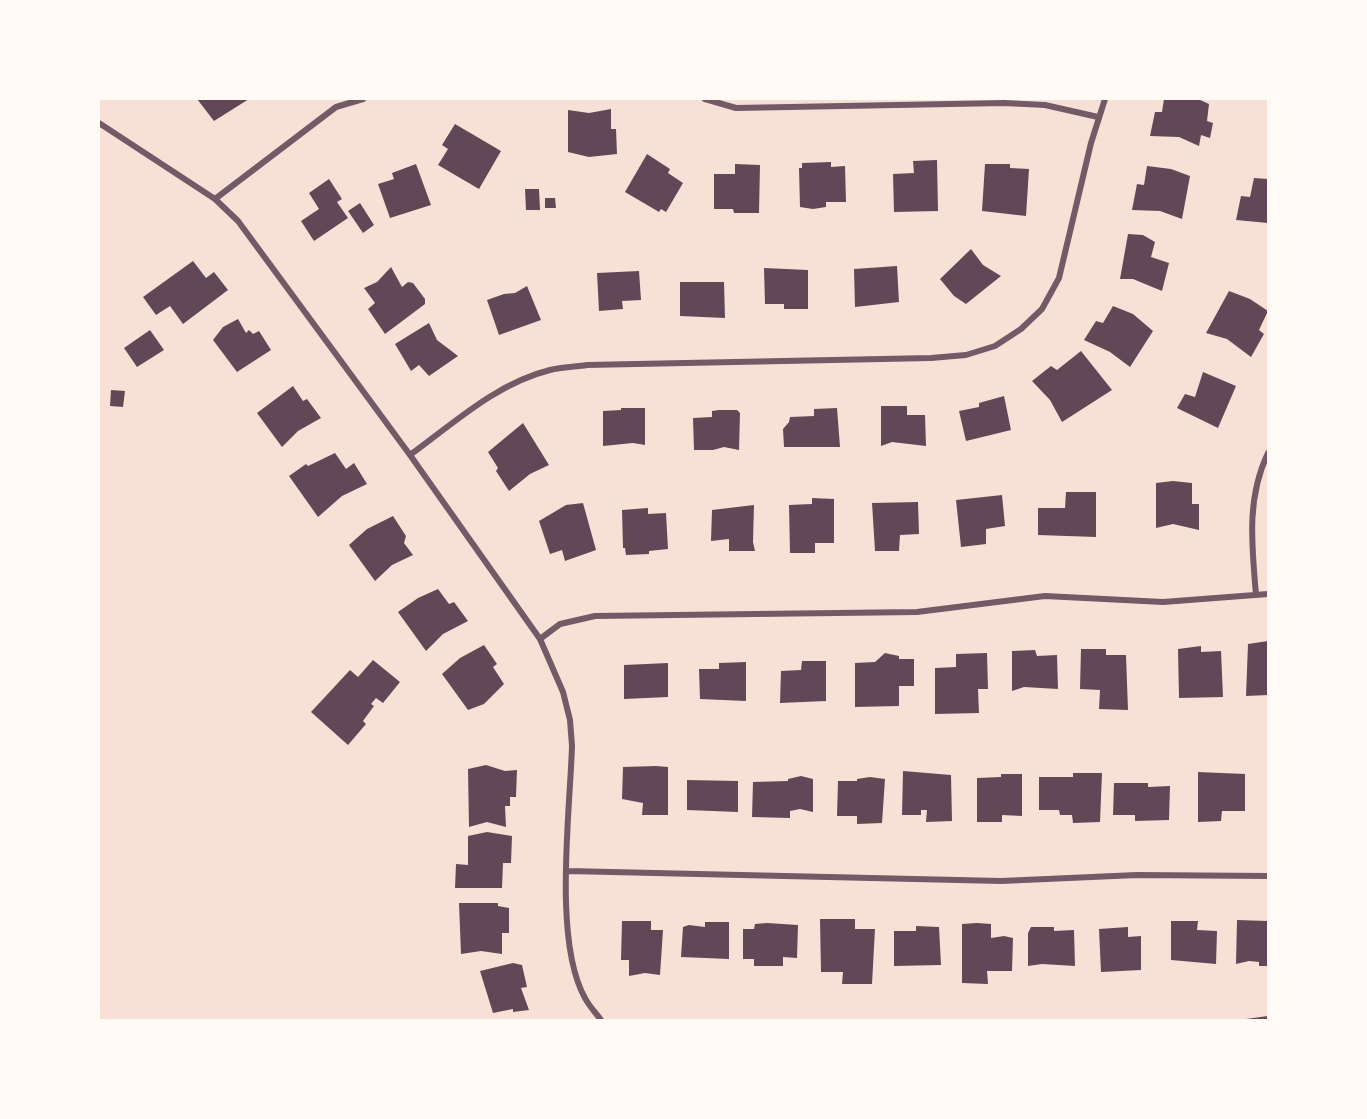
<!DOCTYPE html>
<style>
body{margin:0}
#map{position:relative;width:1367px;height:1119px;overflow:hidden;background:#f7e1d7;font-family:"Work Sans",sans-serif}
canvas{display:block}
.frame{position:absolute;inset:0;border:100px solid #fffaf5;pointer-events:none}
</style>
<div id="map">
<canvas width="1367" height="1119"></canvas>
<div class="frame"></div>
</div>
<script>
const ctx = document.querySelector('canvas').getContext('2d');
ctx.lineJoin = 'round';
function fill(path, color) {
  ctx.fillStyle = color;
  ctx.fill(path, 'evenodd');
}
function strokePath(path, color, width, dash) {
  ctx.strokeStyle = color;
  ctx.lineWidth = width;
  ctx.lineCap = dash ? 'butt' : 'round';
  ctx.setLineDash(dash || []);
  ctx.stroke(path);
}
const building = new Path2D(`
 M 197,99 L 249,99 L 214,121 Z
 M 1164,99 L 1198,99 L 1209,104 L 1207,121 L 1213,123 L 1210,138 L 1201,135 L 1199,146 L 1179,137 L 1150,136 L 1155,112 L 1162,112 Z
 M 611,109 L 611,129 L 616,129 L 617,154 L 589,157 L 568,152 L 568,110 L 589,113 Z
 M 455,124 L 501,151 L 479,189 L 438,165 L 448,149 L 442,145 Z
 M 647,154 L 670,169 L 668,173 L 683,183 L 666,212 L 661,209 L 659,212 L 625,192 Z
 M 937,160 L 938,211 L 894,212 L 893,174 L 914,173 L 913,161 Z
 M 831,162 L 831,167 L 845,166 L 846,202 L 826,202 L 826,207 L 813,209 L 800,207 L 799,168 L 802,168 L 802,163 Z
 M 416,164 L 431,205 L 390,218 L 378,184 L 394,179 L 392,173 Z
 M 735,164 L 760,165 L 759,213 L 734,213 L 733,209 L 714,209 L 714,174 L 735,174 Z
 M 985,164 L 1010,164 L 1010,168 L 1029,169 L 1026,216 L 982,211 Z
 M 1147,166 L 1171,169 L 1190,176 L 1182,219 L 1160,211 L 1132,210 L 1137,184 L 1144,185 Z
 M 1254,178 L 1268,179 L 1268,223 L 1236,220 L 1241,196 L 1250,197 Z
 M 329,179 L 342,199 L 337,202 L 348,218 L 314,241 L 301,221 L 319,209 L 309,193 Z
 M 525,189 L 539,189 L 540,210 L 526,210 Z
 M 545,198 L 555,198 L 556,208 L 545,208 Z
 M 360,203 L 374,225 L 363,233 L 348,211 Z
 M 1128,234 L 1143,235 L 1155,242 L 1151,257 L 1169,263 L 1162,291 L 1133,279 L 1120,279 Z
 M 971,249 L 983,265 L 1001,276 L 966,304 L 954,296 L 940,279 Z
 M 193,261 L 206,278 L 214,272 L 228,290 L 183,324 L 170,306 L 156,315 L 143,297 Z
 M 897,266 L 899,302 L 855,307 L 854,269 Z
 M 391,267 L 402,287 L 408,282 L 413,283 L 425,299 L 425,304 L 385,334 L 368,309 L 375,303 L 364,288 L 377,282 Z
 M 764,268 L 808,270 L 808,309 L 784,309 L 784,304 L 765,304 Z
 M 639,271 L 641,300 L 622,301 L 623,309 L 599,311 L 597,273 Z
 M 680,282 L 724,282 L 725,318 L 680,316 Z
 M 527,286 L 541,320 L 499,335 L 487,300 L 504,294 L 515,293 Z
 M 1229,291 L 1250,299 L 1268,311 L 1259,330 L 1264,334 L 1251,357 L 1227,339 L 1206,333 Z
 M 1113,306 L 1133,314 L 1153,331 L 1130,367 L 1110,352 L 1084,340 L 1096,321 L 1103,323 Z
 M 238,319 L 246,333 L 249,330 L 253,334 L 259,331 L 271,350 L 237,372 L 213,340 L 223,327 Z
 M 429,323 L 437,340 L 458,356 L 429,376 L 419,365 L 411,371 L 395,344 Z
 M 150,330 L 164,350 L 137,367 L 124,348 Z
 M 1081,351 L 1112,390 L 1062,422 L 1050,400 L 1032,381 L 1051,366 L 1057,370 Z
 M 1203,372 L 1236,386 L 1218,428 L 1177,408 L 1185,394 L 1195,397 Z
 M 293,386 L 303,401 L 307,399 L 321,418 L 298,431 L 282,447 L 257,413 Z
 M 111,390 L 125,391 L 123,407 L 110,406 Z
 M 1004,396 L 1011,430 L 966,441 L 959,411 L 979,407 L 979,403 Z
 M 881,406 L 907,406 L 907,415 L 925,415 L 926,446 L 892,442 L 881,446 Z
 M 621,408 L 645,408 L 645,445 L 633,443 L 603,446 L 603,411 L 621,410 Z
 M 837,408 L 840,447 L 784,447 L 783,429 L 789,422 L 790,417 L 814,416 L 814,409 Z
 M 719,410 L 737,410 L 740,413 L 739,450 L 724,447 L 713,450 L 694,450 L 693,418 L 712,417 L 712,411 Z
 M 523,423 L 549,465 L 530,474 L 509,491 L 496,471 L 498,468 L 488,452 Z
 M 335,453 L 346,469 L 354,463 L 367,484 L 342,496 L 318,517 L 289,476 L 306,464 L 308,466 Z
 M 1173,481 L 1192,483 L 1192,504 L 1199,504 L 1199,530 L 1173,524 L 1156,528 L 1156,483 Z
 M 1066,492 L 1096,492 L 1096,537 L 1038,535 L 1038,508 L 1065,508 Z
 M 1002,495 L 1005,526 L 986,529 L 986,544 L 961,547 L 956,500 Z
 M 812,498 L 834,499 L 834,543 L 815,543 L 815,553 L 790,553 L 789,505 L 812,504 Z
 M 918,502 L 919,534 L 900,535 L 899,551 L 875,551 L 872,503 Z
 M 583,503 L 596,550 L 565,561 L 562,550 L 550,554 L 539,521 L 566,505 Z
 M 754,505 L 753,542 L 755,551 L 729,551 L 729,539 L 711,541 L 712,510 Z
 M 648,508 L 648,514 L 666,513 L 668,549 L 649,551 L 649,554 L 626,555 L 625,548 L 623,548 L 622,510 Z
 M 393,516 L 406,536 L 404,543 L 413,555 L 392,565 L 375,581 L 349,545 L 367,529 Z
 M 438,589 L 449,604 L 454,602 L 468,621 L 443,634 L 426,651 L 398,612 L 418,598 Z
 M 1268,641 L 1268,695 L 1246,696 L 1248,644 Z
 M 484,645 L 497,664 L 493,667 L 504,684 L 484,704 L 468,710 L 442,674 L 460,658 Z
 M 1201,646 L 1201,652 L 1221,651 L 1223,697 L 1179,698 L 1178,649 Z
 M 1081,649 L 1106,649 L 1106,655 L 1126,655 L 1128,710 L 1099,709 L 1100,690 L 1080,689 Z
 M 1035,650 L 1037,656 L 1057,655 L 1058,689 L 1024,687 L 1012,691 L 1012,651 Z
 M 885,653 L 899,656 L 899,659 L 914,659 L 914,686 L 899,686 L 899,706 L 855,707 L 855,663 L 875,662 Z
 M 987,653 L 988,689 L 978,689 L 979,713 L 935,714 L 935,668 L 956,667 L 956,654 Z
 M 373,660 L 400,682 L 383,703 L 376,698 L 371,704 L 374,706 L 363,721 L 366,724 L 348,745 L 311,712 L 350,670 L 358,677 Z
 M 802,661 L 826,661 L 826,701 L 780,703 L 781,671 L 801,670 Z
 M 746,662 L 746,701 L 700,699 L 699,669 L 719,669 L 719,663 Z
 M 668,663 L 668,697 L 624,699 L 624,665 Z
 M 486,765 L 505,771 L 517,770 L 516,797 L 510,797 L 510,806 L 505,806 L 506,827 L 487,822 L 469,827 L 468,769 Z
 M 656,766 L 668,767 L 668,815 L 642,815 L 643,803 L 622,799 L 623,767 Z
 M 903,771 L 951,775 L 952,821 L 926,822 L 927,810 L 921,810 L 921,815 L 902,815 Z
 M 1198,772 L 1245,774 L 1245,811 L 1222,811 L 1221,821 L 1198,822 Z
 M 1073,773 L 1102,773 L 1100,822 L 1073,823 L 1072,815 L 1060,815 L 1059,810 L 1039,810 L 1039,777 L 1073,777 Z
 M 1001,774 L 1022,774 L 1022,816 L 1002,815 L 1002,822 L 977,822 L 977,778 L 1001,777 Z
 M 801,776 L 813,779 L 813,812 L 800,809 L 790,811 L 790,818 L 752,817 L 753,782 L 788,781 L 788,779 Z
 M 870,777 L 885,779 L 882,823 L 857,824 L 857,816 L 837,816 L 838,781 L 857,781 L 857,779 Z
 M 687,780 L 738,781 L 738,812 L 687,810 Z
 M 1114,783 L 1148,783 L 1148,787 L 1170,786 L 1169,820 L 1135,821 L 1135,815 L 1113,815 Z
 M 487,832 L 512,836 L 511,863 L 503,863 L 502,888 L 455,888 L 456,864 L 468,865 L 468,836 Z
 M 459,903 L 498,903 L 498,906 L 509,908 L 509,933 L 502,933 L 502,954 L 481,951 L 461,954 Z
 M 820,919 L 855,919 L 855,929 L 875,929 L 872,984 L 842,984 L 843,972 L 821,972 Z
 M 1237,920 L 1268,921 L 1268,966 L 1259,966 L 1259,962 L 1249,961 L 1236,964 Z
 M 622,921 L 651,921 L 651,930 L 663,930 L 660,975 L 645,973 L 629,976 L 629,960 L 621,960 Z
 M 1171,921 L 1198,921 L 1197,930 L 1217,931 L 1216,964 L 1171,960 Z
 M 705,922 L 729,922 L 729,959 L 681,957 L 683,927 L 689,925 L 705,927 Z
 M 767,923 L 798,925 L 797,958 L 783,957 L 783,966 L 754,966 L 754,959 L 743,959 L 743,929 L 754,929 L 755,924 Z
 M 977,923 L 991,924 L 991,938 L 1004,936 L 1013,938 L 1012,971 L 987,971 L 988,984 L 962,983 L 962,924 Z
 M 916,926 L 939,927 L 941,965 L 894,966 L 894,931 L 916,931 Z
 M 1031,927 L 1054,927 L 1054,931 L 1074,930 L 1075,966 L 1042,964 L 1028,966 L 1028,933 Z
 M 1128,927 L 1128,937 L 1141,936 L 1141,970 L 1101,972 L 1099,929 Z
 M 513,963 L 522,965 L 527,987 L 521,988 L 529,1010 L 513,1012 L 513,1009 L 493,1013 L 480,971 Z
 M 1268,1016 L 1268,1020 L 1246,1020 L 1246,1019 Z`);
const minor = new Path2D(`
 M 705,99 L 736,108 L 1004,103 L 1045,105 L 1098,117
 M 99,123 L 215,199 L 238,221 L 410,455 L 540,639 L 563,692 L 570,720 L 572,746 C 570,812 553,941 585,998 C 589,1006 596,1013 601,1020
 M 215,199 L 336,107 L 363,99
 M 410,455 C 454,423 497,383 550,370 C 562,367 575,367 587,365 L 931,358 L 966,355 L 995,346 L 1021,329 L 1042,309 L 1059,278 L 1091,143 L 1105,99
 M 1256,595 C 1252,546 1246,499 1268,453
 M 540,639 L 560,624 L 595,616 L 917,612 L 1045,596 L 1163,602 L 1268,594
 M 568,871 L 1001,881 L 1137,875 L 1268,876`);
fill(building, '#644757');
strokePath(minor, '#755966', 6);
</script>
